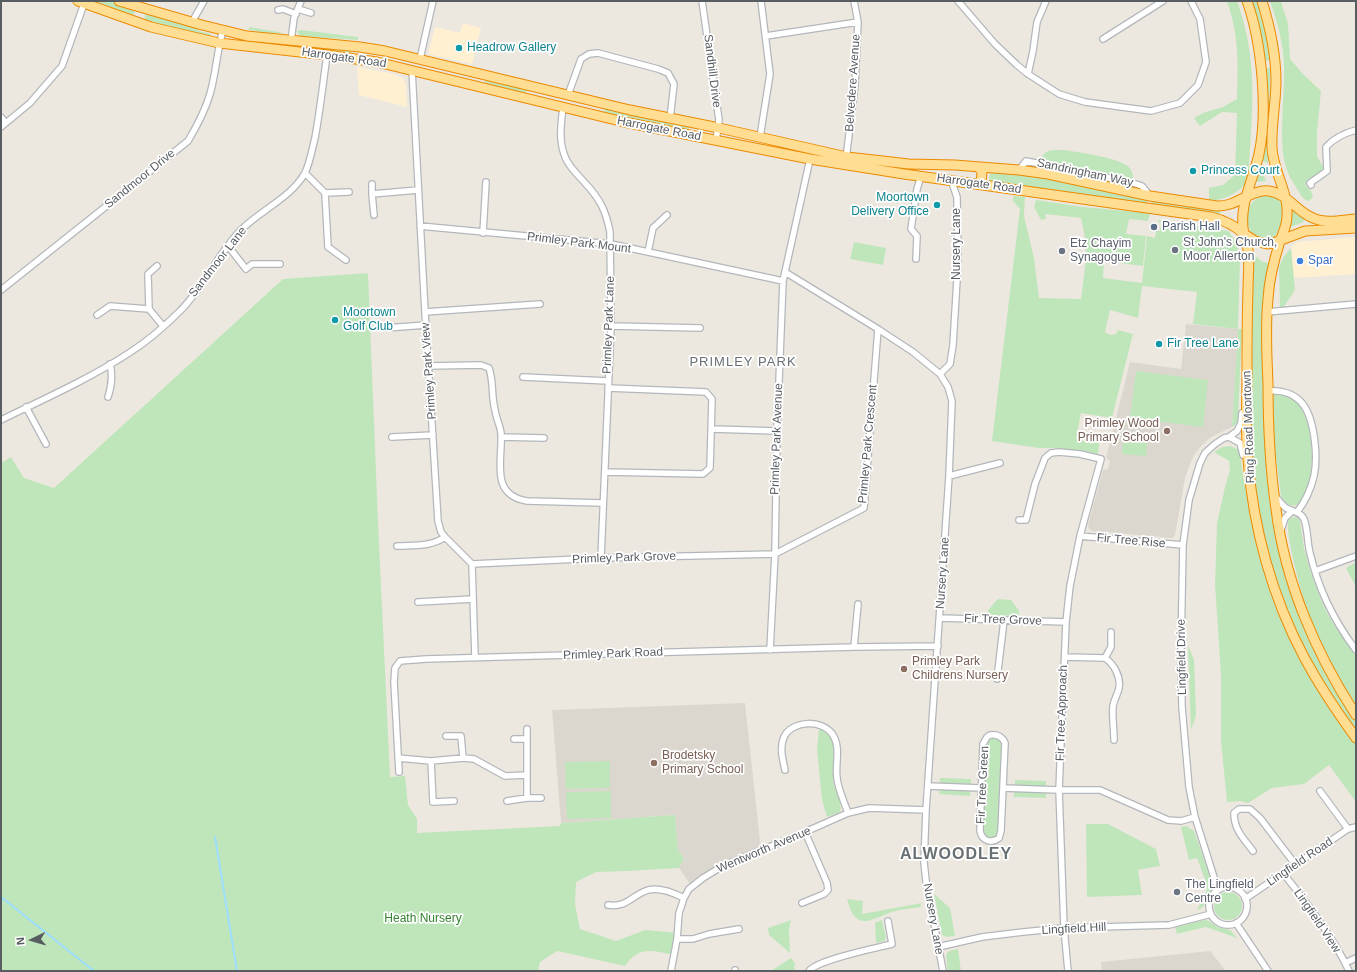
<!DOCTYPE html>
<style>
body{margin:0}
#map{position:relative;width:1357px;height:972px;overflow:hidden;background:#ede8df;font-family:Arial,sans-serif}
canvas{display:block}
.frame{position:absolute;inset:0;border:2px solid #585d62;pointer-events:none}
.north{position:absolute;left:12px;top:920px;width:40px;height:40px;-webkit-text-stroke:3px #fff;paint-order:stroke;rotate:265deg;font-size:11px;font-weight:700;line-height:16px;text-align:center;color:#585d62}
.north::after{content:'';display:block;margin:auto;width:14px;height:18px;background:#585d62;clip-path:polygon(50% 0,100% 100%,50% 72%,0 100%)}
</style>
<div id="map">
<canvas width="1357" height="972"></canvas>
<div class="frame"></div>
<div class="north">N</div>
</div>
<script>
const ctx = document.querySelector('canvas').getContext('2d');
ctx.lineJoin = 'round';
function fill(path, color) {
  ctx.fillStyle = color;
  ctx.fill(path, 'evenodd');
}
function strokePath(path, color, width, dash) {
  ctx.strokeStyle = color;
  ctx.lineWidth = width;
  ctx.lineCap = dash ? 'butt' : 'round';
  ctx.setLineDash(dash || []);
  ctx.stroke(path);
}
function drawText(font, color, halo, rows, align = 'center') {
  ctx.font = font + ' Arial,sans-serif';
  ctx.lineWidth = 3.5;
  ctx.setLineDash([]);
  ctx.textBaseline = 'middle';
  ctx.strokeStyle = halo;
  ctx.fillStyle = color;
  for (const [text, x, y, turn = 0] of rows) {
    ctx.save();
    ctx.translate(x, y);
    ctx.rotate((+turn || 0) * Math.PI / 180);
    ctx.textAlign = isNaN(turn) ? turn : align;
    if (halo) ctx.strokeText(text, 0, 0);
    ctx.fillText(text, 0, 0);
    ctx.restore();
  }
}
const commercial = new Path2D(`
 M 463,23 L 481,28 L 472,64 L 428,54 L 435,27 L 460,33 Z
 M 357,67 L 394,74 L 403,78 L 406,85 L 407,107 L 359,95 Z
 M 1356,237 L 1356,274 L 1294,278 L 1291,248 L 1296,242 Z`);
const education = new Path2D(`
 M 1186,324 L 1238,329 L 1232,427 L 1211,437 L 1202,445 L 1194,455 L 1190,464 L 1185,478 L 1175,535 L 1172,538 L 1092,531 L 1089,529 L 1088,525 L 1103,470 L 1108,469 L 1110,461 L 1106,458 L 1130,362 L 1181,369 Z
 M 745,703 L 761,851 L 721,867 L 692,887 L 679,868 L 684,859 L 678,849 L 675,815 L 561,823 L 552,710 Z
 M 1210,951 L 1226,971 L 1102,971 L 1101,962 Z`);
const green = new Path2D(`
 M 96,1 L 109,1 L 135,9 L 133,17 Z
 M 1227,1 L 1237,1 C 1243,18 1248,37 1250,55 C 1255,91 1251,129 1249,166 C 1249,170 1249,175 1248,179 C 1241,193 1224,200 1209,201 L 1209,188 L 1223,185 L 1235,175 L 1237,113 L 1222,112 L 1200,126 L 1194,118 L 1203,113 L 1223,107 L 1237,99 C 1238,62 1239,36 1227,1 Z
 M 1251,1 L 1257,1 L 1266,35 L 1270,60 L 1265,61 Z
 M 1270,1 L 1281,1 L 1288,24 L 1290,59 L 1303,74 L 1321,91 L 1317,133 L 1317,156 L 1325,171 L 1305,185 L 1311,191 L 1313,197 L 1309,201 C 1303,200 1301,195 1297,189 C 1293,182 1288,175 1286,167 C 1278,140 1285,96 1284,67 C 1284,45 1277,21 1270,1 Z
 M 146,12 L 195,27 L 199,31 L 211,34 L 211,36 L 204,36 L 144,21 Z
 M 249,27 L 250,27 L 284,33 L 269,33 L 249,30 Z
 M 301,30 L 358,37 L 358,40 L 300,36 L 297,31 Z
 M 241,38 L 351,49 L 350,54 L 241,41 Z
 M 1265,68 L 1271,68 L 1267,141 L 1268,163 L 1261,160 Z
 M 486,78 L 527,88 L 526,95 L 484,85 Z
 M 605,107 L 689,126 L 688,132 L 604,114 Z
 M 1056,150 L 1065,150 C 1081,153 1117,157 1129,167 C 1132,171 1133,174 1133,179 L 1040,160 C 1044,152 1048,150 1056,150 Z
 M 1259,169 L 1262,171 L 1266,181 L 1255,182 Z
 M 994,172 L 1024,174 L 1147,199 L 1147,204 L 992,183 L 989,180 L 990,174 Z
 M 1268,195 L 1278,199 C 1287,211 1282,225 1275,236 C 1245,252 1234,198 1268,195 Z
 M 1013,196 L 1025,197 L 1024,216 L 1034,258 L 1039,298 L 1081,299 L 1086,259 L 1085,238 L 1081,218 L 1045,214 L 1046,219 L 1041,220 L 1034,207 L 1036,200 L 1083,207 L 1150,213 L 1148,221 L 1129,219 L 1126,234 L 1146,236 L 1143,266 L 1104,261 L 1103,278 L 1142,283 L 1147,236 L 1155,238 L 1156,231 L 1160,231 L 1161,223 L 1158,222 L 1159,220 L 1228,231 C 1235,239 1239,247 1240,258 L 1238,329 L 1242,329 L 1238,418 L 1236,424 L 1232,427 L 1238,329 L 1193,324 L 1197,292 L 1142,286 L 1138,318 L 1110,310 L 1105,332 L 1110,335 L 1116,334 L 1118,330 L 1133,334 L 1112,418 L 1081,413 L 1076,439 L 1093,444 L 1095,435 L 1100,436 L 1098,454 L 1060,448 L 1039,448 L 992,441 L 1020,209 L 1013,201 Z
 M 1153,200 L 1221,210 L 1219,215 L 1152,205 Z
 M 1293,211 L 1295,212 L 1306,219 L 1303,222 L 1291,227 L 1288,235 L 1291,213 Z
 M 854,242 L 886,248 L 883,265 L 850,259 Z
 M 1291,248 L 1295,290 L 1283,308 L 1280,308 L 1279,267 L 1284,256 Z
 M 1252,255 L 1255,255 L 1261,261 L 1270,264 L 1268,273 L 1276,533 L 1335,688 L 1356,723 L 1356,732 L 1311,663 L 1294,628 L 1277,585 L 1263,534 L 1255,489 L 1251,451 L 1250,415 Z
 M 368,273 L 378,522 L 390,777 L 405,776 L 408,805 L 417,819 L 417,833 L 560,826 L 561,823 L 675,815 L 678,849 L 684,859 L 679,868 L 628,871 L 596,872 L 576,882 L 575,904 L 580,929 L 616,941 L 645,930 L 678,933 L 674,955 C 653,951 639,945 625,966 L 557,951 L 540,962 L 538,971 L 1,971 L 1,463 L 11,457 L 24,478 L 54,488 L 283,279 Z
 M 1136,371 L 1208,380 L 1203,427 L 1130,418 Z
 M 1275,394 C 1283,394 1288,395 1295,401 C 1315,418 1318,482 1300,502 C 1294,510 1284,504 1281,496 L 1273,433 L 1272,397 Z
 M 1123,442 L 1147,443 L 1146,456 L 1122,454 Z
 M 1231,446 L 1236,449 L 1239,447 L 1244,482 L 1258,545 L 1287,632 L 1301,662 L 1325,701 L 1356,744 L 1356,802 L 1329,765 L 1304,784 L 1272,788 L 1248,803 L 1240,801 L 1227,802 L 1221,741 L 1221,676 L 1215,584 L 1217,523 L 1226,483 L 1230,471 L 1229,461 L 1214,452 L 1222,447 Z
 M 1293,517 L 1298,518 L 1300,521 L 1304,548 L 1310,570 L 1319,595 L 1327,613 L 1338,631 L 1356,656 L 1356,708 C 1338,678 1320,646 1308,613 C 1302,596 1298,579 1294,563 C 1291,549 1287,534 1288,520 Z
 M 1356,562 L 1356,587 L 1346,568 Z
 M 998,599 L 1011,600 L 1019,611 L 1019,616 L 988,615 L 988,610 Z
 M 1188,645 L 1194,660 L 1196,715 L 1191,730 Z
 M 819,728 C 824,731 830,735 832,741 C 836,752 831,772 834,785 C 836,794 843,803 840,812 L 827,817 L 822,800 L 817,750 Z
 M 990,738 L 998,739 L 1002,745 L 998,832 C 997,838 992,840 987,837 L 983,831 L 986,744 Z
 M 610,761 L 610,788 L 566,789 L 565,762 Z
 M 940,778 L 971,779 L 971,784 L 940,783 Z
 M 1015,780 L 1046,781 L 1046,787 L 1015,786 Z
 M 940,789 L 970,790 L 970,796 L 939,794 Z
 M 611,791 L 611,818 L 567,819 L 566,792 Z
 M 1014,791 L 1046,792 L 1046,798 L 1014,797 Z
 M 1086,824 L 1108,824 L 1156,849 L 1160,866 L 1138,870 L 1142,895 L 1087,897 Z
 M 1186,826 L 1194,831 L 1213,884 C 1210,893 1206,908 1197,910 L 1207,890 L 1207,885 L 1197,858 L 1189,860 L 1181,827 Z
 M1214 906a14 14 0 1 1 28 0a14 14 0 1 1-28 0Z
 M 934,894 L 950,908 L 955,936 L 947,937 L 942,935 Z
 M 847,899 L 863,901 L 862,914 L 922,903 L 920,907 C 910,909 899,909 889,913 C 867,922 855,930 847,899 Z
 M 791,920 L 789,930 L 790,953 L 769,935 L 768,928 Z
 M 882,920 L 886,938 L 884,941 L 876,943 L 875,923 Z
 M 1204,920 L 1209,921 L 1217,927 L 1230,930 L 1237,938 L 1206,927 L 1177,934 L 1175,927 Z
 M 958,949 L 961,971 L 948,971 L 946,955 L 949,951 Z
 M 791,958 L 796,965 L 794,965 L 795,971 L 771,971 Z`);
const stream = new Path2D(`
 M 215,837 L 237,971
 M 1,897 L 94,971`);
const minor = new Path2D(`
 M 702,1 L 719,120 L 716,140
 M 958,1 L 995,44 L 1017,65 L 1028,74 L 1059,94 L 1085,102 L 1151,111 L 1180,103 L 1198,85 L 1206,62 L 1200,19 L 1191,1
 M 298,9 L 311,13
 M 278,10 L 283,9 L 296,14
 M 192,22 L 204,1
 M 766,36 L 858,22
 M 1103,39 L 1163,1
 M 291,41 L 294,18 L 301,1
 M 420,59 L 433,1
 M 412,70 L 425,312 L 438,521 L 441,532 L 445,537 L 472,564 L 475,658
 M 1028,74 L 1033,51 L 1037,22 L 1046,1
 M 568,95 L 581,59 L 589,54 L 598,53 L 658,69 L 668,73 L 674,84 L 670,119
 M 563,107 C 561,125 558,142 566,159 C 570,168 579,176 585,183 C 600,199 606,211 610,232 L 611,326 L 601,558
 M 1,117 L 6,123
 M 1,127 L 30,103 L 62,66 L 85,1
 M 760,137 L 770,74 L 761,1
 M 846,159 L 855,85 L 858,22 L 854,1
 M 1019,170 L 1026,161 L 1133,183 L 1142,186 L 1149,195
 M 305,173 L 325,193 L 328,247 L 346,260
 M 372,184 L 372,194
 M 1311,185 L 1310,183 L 1327,171 L 1326,147 C 1334,138 1345,133 1356,130
 M 325,193 L 349,192
 M 374,215 L 372,194 L 418,190
 M 420,226 L 611,244 L 783,281
 M 483,233 L 486,182
 M 228,246 L 246,269 L 252,264 L 280,264
 M 648,252 L 653,228 L 667,215
 M 916,259 L 917,236 L 911,229 L 917,189 L 921,176
 M 785,272 L 878,329 L 913,352 L 940,374 L 948,387 L 952,401 L 949,476 L 926,810 L 924,862 L 926,881 L 943,971
 M 1,290 L 188,141 C 197,126 205,111 210,94 C 216,73 217,51 223,30
 M 149,309 L 148,274 L 157,266
 M 425,312 L 540,304
 M 1267,312 L 1356,304
 M 97,315 L 110,306 L 149,309 L 163,326
 M 611,326 L 700,328
 M 386,328 L 426,325
 M 429,366 L 481,365 L 489,368 C 494,383 491,395 495,410 C 496,418 500,425 501,433 C 503,459 489,495 527,501 L 603,503
 M 940,374 L 950,364 L 953,345 L 958,263 L 957,197 L 951,180
 M 523,377 L 608,381
 M 1268,391 C 1280,390 1293,393 1301,402 C 1315,417 1318,457 1314,476 C 1311,489 1305,502 1297,512
 M 108,397 C 112,385 113,376 110,364
 M 26,407 L 46,444
 M 1,420 C 44,399 89,379 129,353 C 148,341 165,326 180,311 C 204,287 217,255 240,231 C 260,210 290,199 305,173 C 310,162 312,150 315,138 C 320,111 323,83 327,55
 M 712,429 L 777,431
 M 392,437 L 433,435
 M 501,437 L 544,438
 M 1229,437 L 1240,443 L 1243,455
 M 605,472 L 703,474 L 710,468 L 712,399 L 706,392 L 608,388
 M 949,476 L 1000,463
 M 1276,497 C 1279,501 1282,505 1286,508 C 1293,512 1300,511 1304,519 C 1308,529 1307,542 1310,553 C 1318,588 1334,621 1356,650
 M 1019,520 L 1026,520 L 1035,484 L 1045,458 L 1051,453 L 1059,452 L 1080,454 L 1101,459 L 1080,536 L 1070,586 L 1066,622 L 1059,790 L 1064,928 L 1068,971
 M 1281,530 L 1285,518 L 1292,511
 M 1080,536 L 1183,545
 M 397,546 C 413,545 431,547 445,537
 M 472,564 L 601,558 L 775,554 L 864,508 L 878,329
 M 1315,571 L 1356,556
 M 418,602 L 473,599
 M 940,618 L 1066,622
 M 854,647 L 858,604
 M 770,650 L 775,554 L 777,431 L 783,281 L 810,159
 M 1065,657 L 1105,658 C 1114,664 1121,677 1119,688 C 1118,694 1114,699 1113,706 C 1112,717 1114,729 1114,740
 M 1105,658 L 1111,647 L 1111,632
 M 997,679 L 1004,620
 M 990,735 C 997,734 1002,736 1005,743 L 1001,831 L 999,838 C 991,844 982,841 980,831 L 983,744 L 987,737 Z
 M 446,736 L 461,736 L 463,758
 M 514,739 L 527,739
 M 398,758 L 431,761 L 463,758 L 474,759 L 505,776 L 527,775 L 527,798 L 507,801
 M 431,761 L 433,802 L 454,801
 M 785,770 C 783,760 779,748 784,737 C 792,720 823,719 833,735 C 841,748 835,764 837,778 C 838,789 844,801 848,813
 M 399,772 L 394,682 L 395,668 L 400,661 L 426,659 L 854,647 L 938,646
 M 527,775 L 527,729
 M 928,786 L 981,788
 M 1003,788 L 1059,790 L 1100,790 L 1168,820 L 1181,821 L 1195,817
 M 1320,791 L 1348,829
 M 527,798 L 541,798
 M 1253,851 C 1244,839 1234,830 1234,813 L 1239,809 L 1250,809 L 1260,818 L 1295,864
 M 1283,873 C 1306,902 1334,938 1349,971
 M1209 906a19 19 0 1 1 38 0a19 19 0 1 1-38 0Z
 M 1218,890 L 1195,817 L 1189,787 L 1182,707 L 1181,649 L 1183,545 L 1189,500 L 1200,463 L 1205,453 L 1215,444 L 1224,438 L 1229,437 L 1237,431 L 1241,423 L 1242,413
 M 1245,899 L 1348,829 L 1356,827
 M 802,903 L 824,894 L 828,890 L 827,883 L 805,832
 M 608,905 C 627,908 632,895 648,890 C 660,887 673,893 684,898
 M 1236,923 L 1268,971
 M 677,939 L 693,939 L 709,934 L 739,929
 M 938,947 L 982,937 L 1023,932 L 1064,928 L 1169,925 L 1211,914
 M 1345,963 L 1356,958
 M 735,970 L 735,971
 M 671,971 L 677,939 L 679,913 L 684,898 L 689,889 L 703,878 L 721,867 L 805,832 L 848,813 L 869,808 L 926,810
 M 809,971 C 817,960 876,948 892,944 L 888,921`);
const trunk = new Path2D(`
 M 78,1 L 151,27 L 219,43 L 327,55 L 377,62 L 624,122 L 810,159 L 904,174 L 1211,217 C 1224,220 1234,225 1244,234
 M 119,1 L 202,25 L 247,36 L 360,47 L 385,51 L 630,110 L 719,128 L 847,157 L 909,164 L 955,165 L 1019,170 L 1048,174 L 1150,196 L 1217,206 C 1237,207 1250,189 1269,191 C 1287,193 1297,212 1313,218 C 1326,224 1342,220 1356,219
 M 1247,1 C 1262,43 1268,111 1259,154 C 1253,181 1238,206 1244,234 L 1255,241 L 1267,244 L 1273,243 L 1305,231 L 1356,228
 M 1262,1 C 1270,27 1276,54 1276,81 C 1276,103 1271,125 1272,148 C 1273,171 1289,193 1287,216 C 1287,225 1283,233 1280,241 C 1274,260 1269,279 1268,299 C 1265,327 1267,356 1268,384 C 1268,426 1270,468 1276,509 C 1285,582 1316,654 1356,715
 M 978,167 L 982,171 L 981,185
 M 1245,236 C 1251,253 1248,273 1248,290 C 1247,317 1247,345 1247,372 C 1247,401 1245,431 1248,460 C 1253,527 1272,597 1304,657 C 1319,685 1337,712 1356,738`);
const markers = [
 [459,48,4,"#0f9aa8"],
 [1193,171,4,"#0f9aa8"],
 [937,205,4,"#0f9aa8"],
 [1154,227,4,"#5c6f8a"],
 [1175,250,4,"#6b7280"],
 [1062,251,4,"#6b7280"],
 [1300,261,4,"#3f7fe0"],
 [335,320,4,"#0f9aa8"],
 [1159,344,4,"#0f9aa8"],
 [1167,431,4,"#8d6e63"],
 [904,669,4,"#8d6e63"],
 [654,763,4,"#8d6e63"],
 [1177,892,4,"#6b7280"]
];
const cultureNames = [
 ["Headrow Gallery",467,48],
 ["Princess Court",1201,171],
 ["Moortown",929,198,"right"],
 ["Delivery Office",929,212,"right"],
 ["Moortown",343,313],
 ["Golf Club",343,327],
 ["Fir Tree Lane",1167,344]
];
const streetNames = [
 ["Harrogate Road",344,58,8],
 ["Sandhill Drive",712,71,83],
 ["Belvedere Avenue",853,83,-86],
 ["Harrogate Road",659,129,11],
 ["Sandringham Way",1085,173,12],
 ["Sandmoor Drive",140,179,-39],
 ["Harrogate Road",979,184,8],
 ["Primley Park Mount",579,243,7],
 ["Nursery Lane",957,244,-90],
 ["Sandmoor Lane",218,262,-52],
 ["Primley Park Lane",609,325,-88],
 ["Primley Park View",429,371,-94],
 ["Ring Road Moortown",1249,427,-92],
 ["Primley Park Avenue",777,439,-88],
 ["Primley Park Crescent",868,444,-85],
 ["Fir Tree Rise",1131,541,5],
 ["Primley Park Grove",624,558,-2],
 ["Nursery Lane",943,573,-86],
 ["Fir Tree Grove",1003,620,2],
 ["Primley Park Road",613,654,-2],
 ["Lingfield Drive",1182,657,-91],
 ["Fir Tree Approach",1062,713,-88],
 ["Fir Tree Green",983,785,-87],
 ["Wentworth Avenue",764,850,-23],
 ["Lingfield Road",1300,862,-34],
 ["Nursery Lane",933,919,80],
 ["Lingfield View",1317,921,56],
 ["Lingfield Hill",1074,929,-3]
];
const serviceNames = [
 ["Parish Hall",1162,227]
];
const worshipNames = [
 ["St John's Church,",1183,243],
 ["Moor Allerton",1183,257],
 ["Etz Chayim",1070,244],
 ["Synagogue",1070,258],
 ["The Lingfield",1185,885],
 ["Centre",1185,899]
];
const shopNames = [
 ["Spar",1308,261]
];
const educationNames = [
 ["Primley Wood",1159,424,"right"],
 ["Primary School",1159,438,"right"],
 ["Primley Park",912,662],
 ["Childrens Nursery",912,676],
 ["Brodetsky",662,756],
 ["Primary School",662,770]
];
const parkNames = [
 ["Heath Nursery",423,919]
];
const neighbourhoodNames = [
 ["PRIMLEY PARK",743,362]
];
const districtNames = [
 ["ALWOODLEY",956,855]
];
fill(commercial, '#fff0d2');
fill(education, '#dcd7ce');
fill(green, '#bfe6ba');
strokePath(stream, '#9ddeff', 2);
strokePath(minor, '#b3b7bb', 8);
strokePath(trunk, '#ec8a00', 11);
strokePath(minor, '#fff', 5.5);
strokePath(trunk, '#ffdd93', 9);
for (const [x, y, r, color] of markers) {
  const dot = new Path2D();
  dot.arc(x, y, r, 0, 2 * Math.PI);
  ctx.fillStyle = color;
  ctx.fill(dot);
  strokePath(dot, '#fff', 1.5);
}
drawText('12px', '#0d838f', '#fff', cultureNames, 'left');
drawText('12px', '#585d62', '#fff', streetNames);
drawText('12px', '#4e5e75', '#fff', serviceNames, 'left');
drawText('12px', '#5b616d', '#fff', worshipNames, 'left');
drawText('12px', '#366cbe', '#fff', shopNames, 'left');
drawText('12px', '#785e54', '#fff', educationNames, 'left');
drawText('12px', '#34822f', '#fff', parkNames);
ctx.letterSpacing = '1px';
drawText('13px', '#697074', '#fff', neighbourhoodNames);
ctx.letterSpacing = '0px';
ctx.letterSpacing = '1px';
drawText('bold 16px', '#697074', '#fff', districtNames);
ctx.letterSpacing = '0px';
</script>
